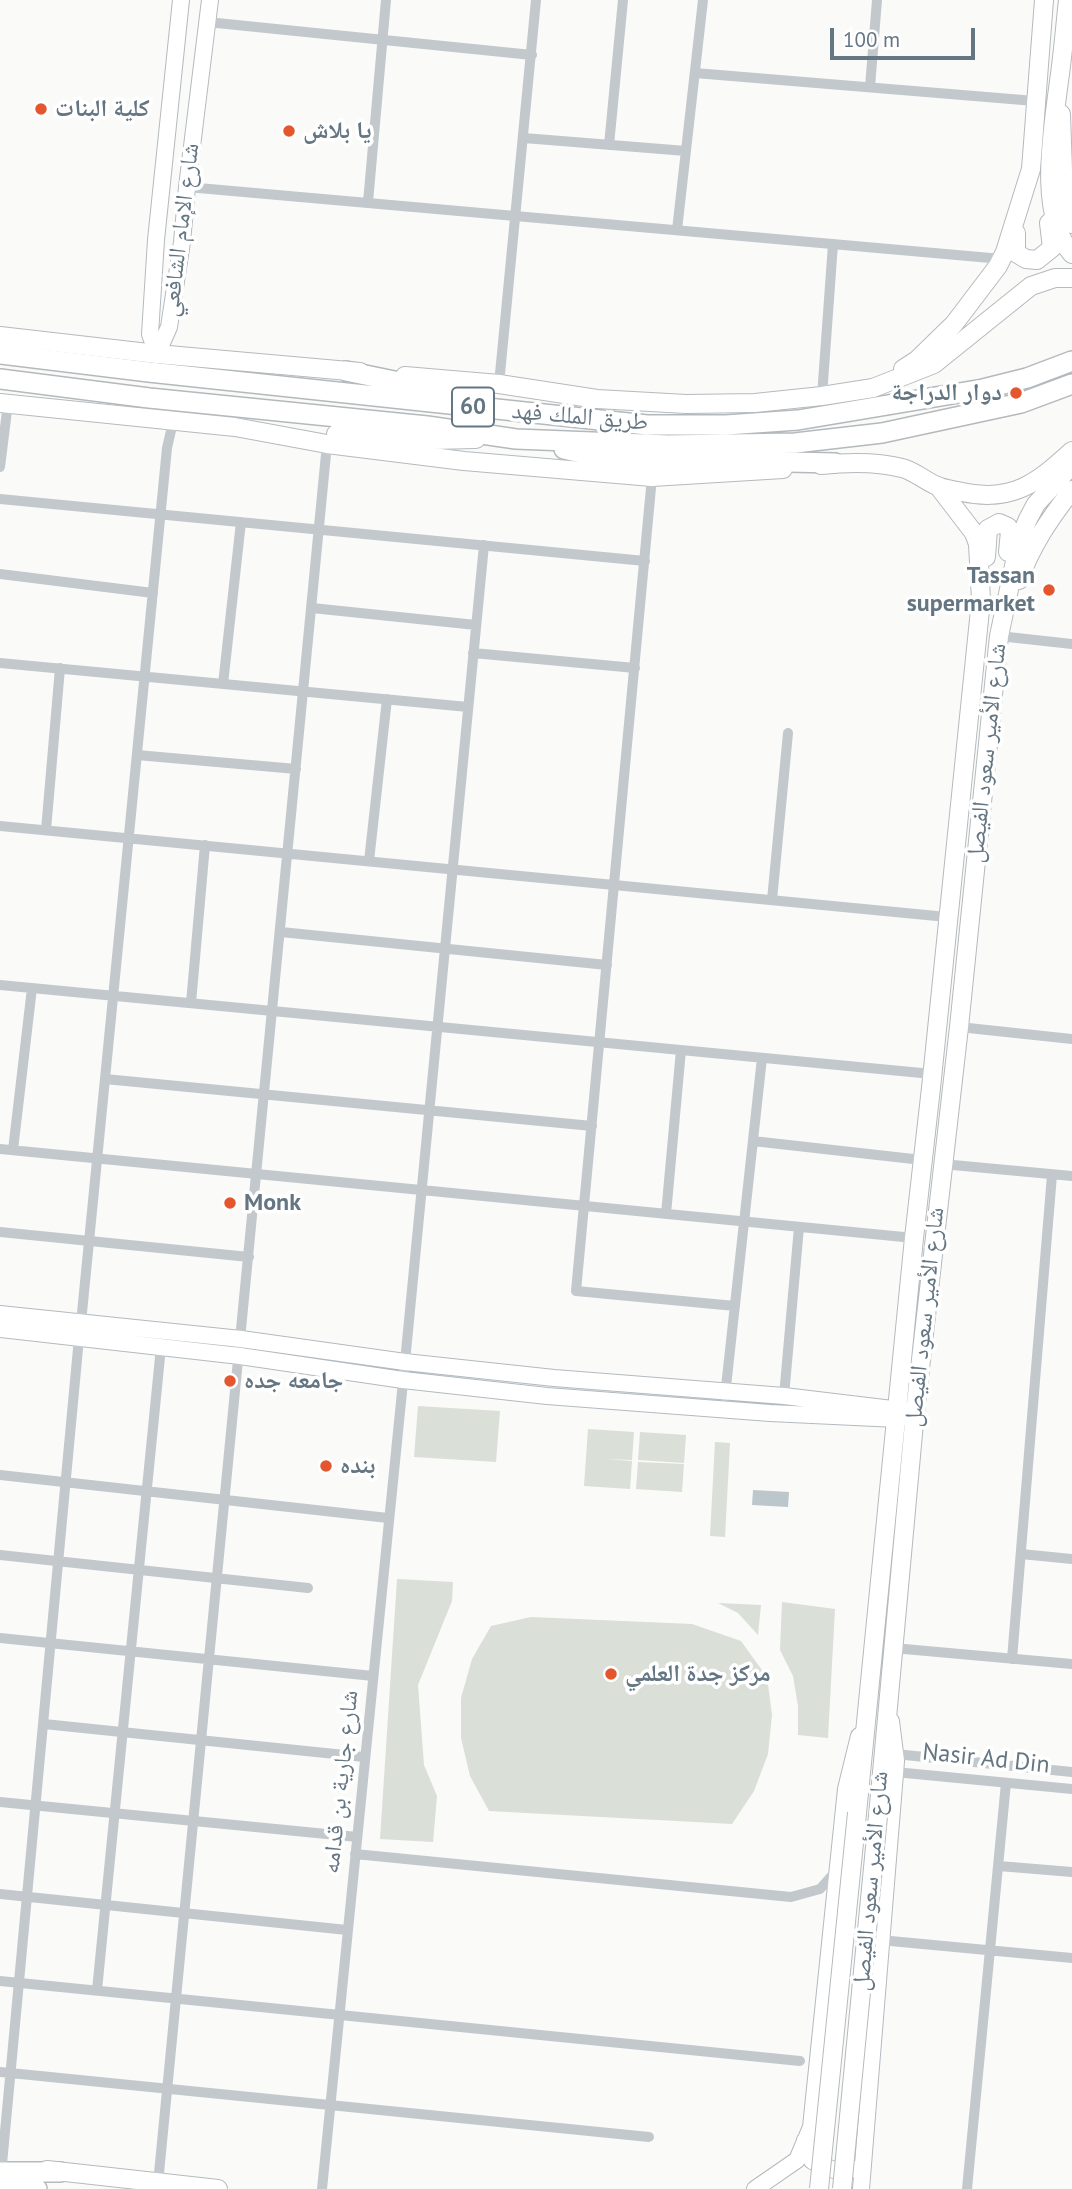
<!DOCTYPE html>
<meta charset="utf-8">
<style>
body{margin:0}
#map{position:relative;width:1072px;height:2189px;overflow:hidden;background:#fafaf8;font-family:"PT Sans",sans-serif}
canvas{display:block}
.scale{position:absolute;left:830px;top:28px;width:145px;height:32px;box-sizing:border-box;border:4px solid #657683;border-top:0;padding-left:9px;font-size:21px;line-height:24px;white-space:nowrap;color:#657683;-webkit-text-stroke:5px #fff;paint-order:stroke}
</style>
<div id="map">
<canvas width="1072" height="2189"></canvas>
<div class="scale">100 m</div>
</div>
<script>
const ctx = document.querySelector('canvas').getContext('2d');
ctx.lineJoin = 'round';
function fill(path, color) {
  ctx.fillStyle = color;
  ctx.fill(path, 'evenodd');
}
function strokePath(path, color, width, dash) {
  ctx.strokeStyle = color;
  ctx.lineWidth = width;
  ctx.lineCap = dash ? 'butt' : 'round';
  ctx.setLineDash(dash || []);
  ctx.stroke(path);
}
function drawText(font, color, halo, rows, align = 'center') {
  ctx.font = font + ' "PT Sans","Noto Naskh Arabic",sans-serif';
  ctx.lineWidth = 7;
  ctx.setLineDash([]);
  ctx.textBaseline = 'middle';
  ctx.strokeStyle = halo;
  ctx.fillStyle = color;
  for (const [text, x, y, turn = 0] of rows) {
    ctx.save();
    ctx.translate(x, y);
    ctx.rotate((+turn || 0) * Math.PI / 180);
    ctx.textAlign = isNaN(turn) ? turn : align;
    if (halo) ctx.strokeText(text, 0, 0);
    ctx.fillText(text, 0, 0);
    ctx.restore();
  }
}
const green = new Path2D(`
 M 418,1406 L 500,1411 L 496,1462 L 414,1457 Z
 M 588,1429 L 634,1432 L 632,1460 L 605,1459 L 632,1461 L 630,1489 L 584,1486 Z
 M 640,1432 L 686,1435 L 684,1463 L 638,1460 Z
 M 715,1442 L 730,1443 L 725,1537 L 710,1536 Z
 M 638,1462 L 684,1464 L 682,1492 L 636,1489 Z
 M 397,1579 L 453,1582 L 452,1601 L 418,1685 L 424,1765 L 437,1796 L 433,1842 L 380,1839 Z
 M 782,1602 L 835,1609 L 828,1738 L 798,1735 L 798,1706 L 793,1676 L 780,1650 Z
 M 718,1603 L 761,1605 L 758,1635 L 738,1613 Z
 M 531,1617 L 692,1624 L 741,1641 L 767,1677 L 772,1715 L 768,1754 L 754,1791 L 732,1824 L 489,1811 L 470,1776 L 461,1738 L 461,1698 L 472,1659 L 491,1626 Z`);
const water = new Path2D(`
 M 753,1490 L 789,1492 L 788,1507 L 752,1505 Z`);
const street = new Path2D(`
 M 207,22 L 532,55
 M 695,73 L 1035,101
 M 870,87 L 877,0
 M 524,138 L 686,151
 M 609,145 L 623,0
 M 187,187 L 1002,259
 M 368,202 L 386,0
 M 677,230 L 703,0
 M 499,384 L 536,0
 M 822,396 L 833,244
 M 0,467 L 8,403
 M 652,477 L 576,1291 L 735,1306
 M 0,499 L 645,561
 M 0,574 L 153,593
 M 312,608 L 476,625
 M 999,636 L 1072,644
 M 473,653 L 635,668
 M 0,663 L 468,707
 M 223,684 L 241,522
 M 137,755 L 296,769
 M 0,826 L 947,917
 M 46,830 L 60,668
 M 369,861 L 387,699
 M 772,900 L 788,733
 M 281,932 L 607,965
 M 0,985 L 932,1074
 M 191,1003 L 205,845
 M 959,1027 L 1072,1039
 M 105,1079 L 592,1126
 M 753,1141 L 922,1160
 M 0,1149 L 914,1238
 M 13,1150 L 32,988
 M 942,1164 L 1072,1176
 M 666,1214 L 681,1050
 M 0,1232 L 249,1257
 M 81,1323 L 167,448 L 173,422
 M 725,1396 L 762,1058
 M 784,1396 L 799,1227
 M 0,1475 L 388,1518
 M 1021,1554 L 1072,1559
 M 0,1555 L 308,1588
 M 0,1638 L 373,1676
 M 893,1648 L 1072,1664
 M 1012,1659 L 1052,1175
 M 44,1724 L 364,1757
 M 895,1754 L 1072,1772
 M 895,1772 L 1072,1789
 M 0,1802 L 357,1837
 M 355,1854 L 791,1897 L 820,1889 L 837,1870
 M 999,1866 L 1072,1872
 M 0,1894 L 347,1930
 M 880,1940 L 1072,1958
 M 0,1981 L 800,2061
 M 97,1990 L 161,1347
 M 0,2072 L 649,2137
 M 2,2164 L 79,1338
 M 158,2183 L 327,444
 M 322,2189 L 405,1362 L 484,545
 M 967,2189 L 1006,1783`);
const secondary = new Path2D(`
 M 157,354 L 169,327 L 182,242 L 187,187 L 210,0
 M 157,354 L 150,334 L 156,240 L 181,0
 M 0,1314 L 241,1339 L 405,1362 L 554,1378 L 784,1396 L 909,1411
 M 0,1329 L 240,1356 L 403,1380 L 547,1396 L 770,1413 L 897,1419 L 906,1416
 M 805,2140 L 812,2161 L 834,2170 L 855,2169
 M 755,2189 L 797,2160 L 811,2127 L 846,1789 L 859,1736
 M 861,2189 L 896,1761 L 891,1721`);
const primary = new Path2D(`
 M 1068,0 C 1065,27 1063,54 1059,81 C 1053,130 1037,213 1072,254
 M 1061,114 L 1064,199 L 1072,224
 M 1016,233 L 1016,253 L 1026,259 L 1037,260 L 1052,248 L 1049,223
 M 0,336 L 157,354 L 360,372
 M 903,369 L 917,360 L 954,324 L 998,266 L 1005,252 L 1031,169 L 1044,0
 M 405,376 L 499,384 L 597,399 L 686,404 L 755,403 L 822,396 L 873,388 L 934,364 L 1031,286 L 1055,278 L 1072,278
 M 0,403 L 235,427 L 327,444 L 464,461 L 652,477 L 783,469
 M 336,434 L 432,440 L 476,439
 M 821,465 C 848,462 875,461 902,468 C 914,471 924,480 935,485 C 943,489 953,490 962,492 C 1012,503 1037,483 1072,451
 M 986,557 L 988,529 L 999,523 L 1008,527 L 1010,531 L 1008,552
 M 1019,580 C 1031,546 1050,518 1072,490
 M 857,1813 L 914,1238 L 931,1088 L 981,600 L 978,544 L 974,533 L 938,486
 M 878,1816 L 915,1412 L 959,1027 L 999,636 L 1020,538 L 1028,519 L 1036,504 L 1072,465
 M 47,2170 L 218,2189`);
const highway = new Path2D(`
 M 0,354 L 149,372 L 647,425 L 726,425 L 798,420 L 983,389 L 1027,378 L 1072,361
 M 346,371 L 462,395
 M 0,379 L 149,398 L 427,426 L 516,439 L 668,445 L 795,443 L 882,433 L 1021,403 L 1072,384
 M 564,449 L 603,458 L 835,463
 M 0,2172 L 60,2172
 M 0,2185 L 37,2189`);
const primaryBridge = new Path2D(`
 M 819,2189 L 857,1813
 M 842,2189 L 878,1816`);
const markers = [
 [41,109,7,"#e4572e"],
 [289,131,7,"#e4572e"],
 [1016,393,7,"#e4572e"],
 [1049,590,7,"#e4572e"],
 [230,1203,7,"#e4572e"],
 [230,1381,7,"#e4572e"],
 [326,1466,7,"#e4572e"],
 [611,1674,7,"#e4572e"]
];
const shields = [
 [473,407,42]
];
const shieldNames = [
 ["60",473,407]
];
const poiNames = [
 ["كلية البنات",55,109],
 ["يا بلاش",303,131],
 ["دوار الدراجة",1002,393,"right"],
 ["Tassan",1035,576,"right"],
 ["supermarket",1035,604,"right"],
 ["Monk",244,1203],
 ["جامعه جده",244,1381],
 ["بنده",340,1466],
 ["مركز جدة العلمي",625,1674]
];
const streetNames = [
 ["شارع الإمام الشافعي",181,230,-83],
 ["طريق الملك فهد",580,417,5],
 ["شارع الأمير سعود الفيصل",987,753,-84],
 ["شارع الأمير سعود الفيصل",925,1317,-84],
 ["Nasir Ad Din",986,1759,6],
 ["شارع جارية بن قدامه",341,1782,-84],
 ["شارع الأمير سعود الفيصل",871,1881,-85]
];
fill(green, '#dadfd7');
fill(water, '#bbc7cb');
strokePath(secondary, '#b3babf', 18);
strokePath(primary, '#b5babe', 20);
strokePath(highway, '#b4b9bd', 22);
strokePath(street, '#c3c8cc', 10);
strokePath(secondary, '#fff', 16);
strokePath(primary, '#fff', 18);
strokePath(highway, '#fff', 19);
strokePath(primaryBridge, '#b5babe', 20, []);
strokePath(primaryBridge, '#fff', 18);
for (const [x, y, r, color] of markers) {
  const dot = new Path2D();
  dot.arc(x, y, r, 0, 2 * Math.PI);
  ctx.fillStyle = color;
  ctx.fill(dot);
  strokePath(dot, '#fff', 2.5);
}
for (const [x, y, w] of shields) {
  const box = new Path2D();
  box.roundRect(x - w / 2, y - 19.5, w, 39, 5);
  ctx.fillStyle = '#fff';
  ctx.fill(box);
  strokePath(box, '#657683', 2);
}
drawText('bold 23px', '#657683', null, shieldNames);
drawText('bold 24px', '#657683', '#fff', poiNames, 'left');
drawText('24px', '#657683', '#fff', streetNames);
</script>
